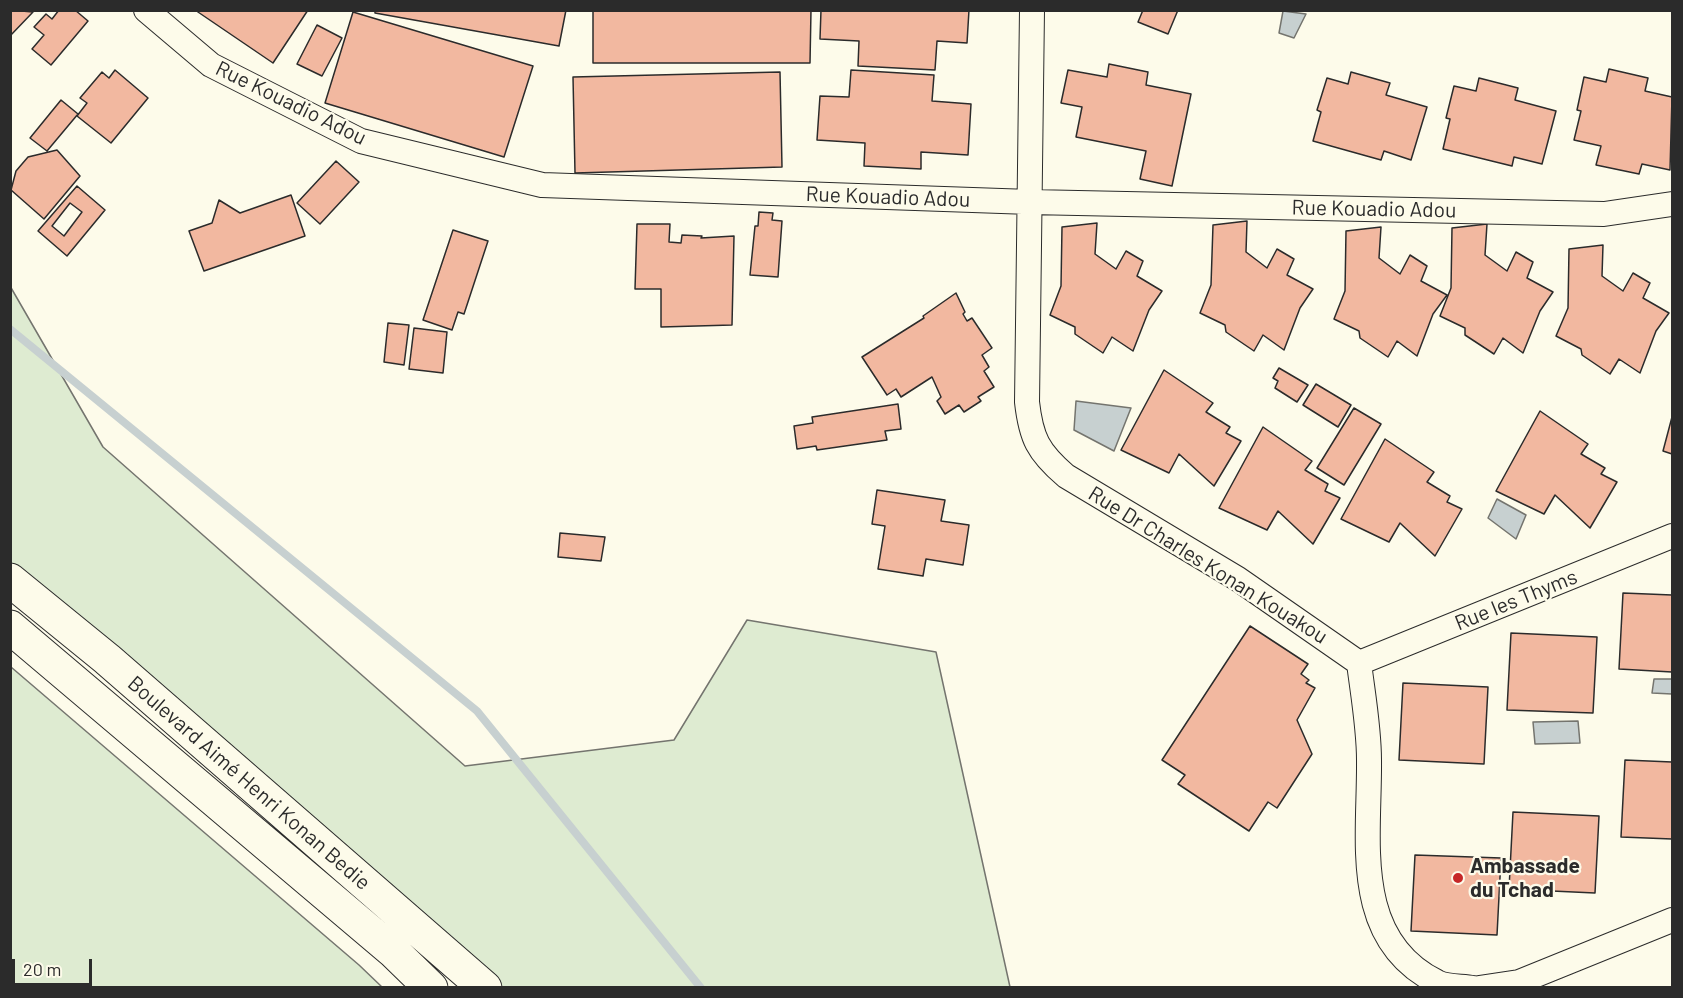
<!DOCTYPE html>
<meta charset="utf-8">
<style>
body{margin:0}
#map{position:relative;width:1683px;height:998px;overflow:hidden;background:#fdfbea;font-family:Barlow,sans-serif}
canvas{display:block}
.frame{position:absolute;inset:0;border:12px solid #2b2b2b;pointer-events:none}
.scale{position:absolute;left:12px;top:959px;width:80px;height:27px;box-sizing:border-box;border:3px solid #2b2b2b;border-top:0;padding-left:8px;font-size:18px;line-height:21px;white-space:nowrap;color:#2b2b2b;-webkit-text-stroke:4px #fdfbea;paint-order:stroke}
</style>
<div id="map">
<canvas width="1683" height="998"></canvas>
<div class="frame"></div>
<div class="scale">20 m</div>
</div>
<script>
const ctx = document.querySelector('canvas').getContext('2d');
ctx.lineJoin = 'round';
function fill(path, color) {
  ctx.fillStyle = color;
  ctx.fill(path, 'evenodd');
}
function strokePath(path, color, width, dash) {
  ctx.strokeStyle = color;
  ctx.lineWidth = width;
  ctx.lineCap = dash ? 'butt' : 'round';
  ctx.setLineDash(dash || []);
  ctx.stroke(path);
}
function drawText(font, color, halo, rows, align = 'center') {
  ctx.font = font + ' Barlow,sans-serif';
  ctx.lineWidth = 4.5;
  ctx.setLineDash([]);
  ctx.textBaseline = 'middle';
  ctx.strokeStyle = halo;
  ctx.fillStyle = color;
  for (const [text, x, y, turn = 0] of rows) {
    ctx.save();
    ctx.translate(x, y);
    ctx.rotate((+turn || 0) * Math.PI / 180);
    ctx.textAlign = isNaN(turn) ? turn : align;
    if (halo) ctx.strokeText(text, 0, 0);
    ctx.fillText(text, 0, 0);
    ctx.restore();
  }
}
const green = new Path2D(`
 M 10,286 L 103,447 L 465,766 L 674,740 L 747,620 L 936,652 L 1010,987 L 500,987 L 11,566 Z
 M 11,667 L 359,965 L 382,987 L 11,987 Z`);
const water = new Path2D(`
 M 1283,11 L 1306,14 L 1294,38 L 1279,33 Z
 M 1076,401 L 1131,408 L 1114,451 L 1074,430 Z
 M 1497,499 L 1526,515 L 1516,539 L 1488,518 Z
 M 1654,679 L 1672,679 L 1672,694 L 1652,693 Z
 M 1578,721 L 1580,743 L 1535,744 L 1533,722 Z`);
const stream = new Path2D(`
 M 10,329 L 477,711 L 701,988`);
const building = new Path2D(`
 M 10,10 L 33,12 L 10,36 Z
 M 59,10 L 75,10 L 88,21 L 51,65 L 32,49 L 44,35 L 34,27 L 46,14 L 52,19 Z
 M 195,10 L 308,10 L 273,63 Z
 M 375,10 L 566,10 L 559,46 L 375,13 Z
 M 593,10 L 811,10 L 810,63 L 593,63 Z
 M 821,10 L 969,10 L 967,43 L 937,41 L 935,70 L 858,66 L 859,41 L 820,39 Z
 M 1143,10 L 1178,10 L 1168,34 L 1138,22 Z
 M 353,12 L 533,66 L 504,157 L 325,103 Z
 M 317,25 L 342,38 L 322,76 L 297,64 Z
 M 1109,64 L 1148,72 L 1146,85 L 1191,94 L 1172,186 L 1140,179 L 1146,151 L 1076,137 L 1082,107 L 1061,103 L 1068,70 L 1107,77 Z
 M 1609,69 L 1648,78 L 1645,91 L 1672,97 L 1670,170 L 1642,164 L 1639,174 L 1596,165 L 1601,146 L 1574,140 L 1581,111 L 1577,110 L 1584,77 L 1606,82 Z
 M 115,70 L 148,98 L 111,143 L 77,116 L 87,103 L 80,98 L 102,72 L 109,78 Z
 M 851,70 L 934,75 L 932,101 L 971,104 L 968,155 L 921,152 L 921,169 L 864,166 L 865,143 L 817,140 L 820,96 L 849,97 Z
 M 780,72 L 782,167 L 575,173 L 573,77 Z
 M 1351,72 L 1390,83 L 1386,95 L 1427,107 L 1411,160 L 1384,151 L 1381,160 L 1313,141 L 1321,112 L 1317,110 L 1327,78 L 1348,84 Z
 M 1479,78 L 1518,88 L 1515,100 L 1556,111 L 1542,164 L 1514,157 L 1512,166 L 1443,149 L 1450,119 L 1446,118 L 1454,86 L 1476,91 Z
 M 61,100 L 78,114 L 47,151 L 30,138 Z
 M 57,150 L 80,176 L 44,219 L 11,190 L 16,171 L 28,157 Z
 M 336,161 L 359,182 L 320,224 L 297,203 Z
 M 77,186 L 105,210 L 67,256 L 38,231 ZM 70,203 L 82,212 L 64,236 L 52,226 Z
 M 291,195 L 305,236 L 204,271 L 189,231 L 212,223 L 219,200 L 240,213 Z
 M 759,212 L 773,213 L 772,220 L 782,221 L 778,277 L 750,275 L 755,226 L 758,226 Z
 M 1247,221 L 1246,252 L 1267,268 L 1277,249 L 1294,259 L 1287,275 L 1313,289 L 1300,308 L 1284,350 L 1263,335 L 1254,351 L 1226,332 L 1225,325 L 1200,313 L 1211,285 L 1213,225 Z
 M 1097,223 L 1095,254 L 1116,269 L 1126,251 L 1143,261 L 1137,276 L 1162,291 L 1149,310 L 1133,351 L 1112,337 L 1103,353 L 1075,334 L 1075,327 L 1050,315 L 1061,286 L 1062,227 Z
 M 637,224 L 670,224 L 669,242 L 681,243 L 682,235 L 702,236 L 701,238 L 734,236 L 732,325 L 661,327 L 661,289 L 635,289 Z
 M 1487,224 L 1485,255 L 1507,271 L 1516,252 L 1533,262 L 1527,278 L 1553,292 L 1540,311 L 1523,353 L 1503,338 L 1494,354 L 1465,335 L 1465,328 L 1440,316 L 1451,288 L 1452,228 Z
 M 1381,227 L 1379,258 L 1400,274 L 1410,255 L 1427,266 L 1421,281 L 1447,295 L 1433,314 L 1417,356 L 1397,341 L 1388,357 L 1360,338 L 1359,331 L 1334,319 L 1345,291 L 1346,231 Z
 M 453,230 L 488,241 L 464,314 L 458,312 L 452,330 L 423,320 Z
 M 1603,245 L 1602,276 L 1623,291 L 1633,273 L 1650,283 L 1643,298 L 1669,313 L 1656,331 L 1640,373 L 1619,359 L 1610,374 L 1582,355 L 1581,349 L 1556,336 L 1568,308 L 1569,249 Z
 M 956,293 L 965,312 L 963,314 L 967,321 L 972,318 L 992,348 L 982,355 L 989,367 L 984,371 L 994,387 L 978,397 L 981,401 L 964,412 L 959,405 L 945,414 L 937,401 L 941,397 L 932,377 L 901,397 L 896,389 L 887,395 L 862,357 L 924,318 L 923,316 Z
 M 388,323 L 409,325 L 404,365 L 384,362 Z
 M 414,328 L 447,332 L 443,373 L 409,369 Z
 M 1279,368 L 1308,385 L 1297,402 L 1275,388 L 1278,381 L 1273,378 Z
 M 1164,370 L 1213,403 L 1206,412 L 1230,427 L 1226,433 L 1241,441 L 1214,486 L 1179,454 L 1169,473 L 1121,450 Z
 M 1316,384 L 1351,405 L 1338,427 L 1303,405 Z
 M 898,404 L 901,429 L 885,431 L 887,440 L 817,450 L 816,446 L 797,449 L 794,426 L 813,423 L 812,417 Z
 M 1354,408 L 1381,424 L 1344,485 L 1317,468 Z
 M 1540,411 L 1588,444 L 1581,454 L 1605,468 L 1601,474 L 1617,482 L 1590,528 L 1555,495 L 1544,514 L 1496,491 Z
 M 1672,417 L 1672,454 L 1663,451 Z
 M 1263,427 L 1312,461 L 1305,470 L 1328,484 L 1325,491 L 1340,498 L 1313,544 L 1278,511 L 1267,530 L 1219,508 Z
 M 1385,439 L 1434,472 L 1427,482 L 1450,496 L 1447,502 L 1462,509 L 1435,556 L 1400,523 L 1389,542 L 1341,519 Z
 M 877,490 L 945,500 L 941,521 L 969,525 L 963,565 L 926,559 L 923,576 L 878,569 L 885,526 L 872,524 Z
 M 560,533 L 605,537 L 601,561 L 558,557 Z
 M 1623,593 L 1672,595 L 1672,672 L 1619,669 Z
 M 1250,626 L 1308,664 L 1301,674 L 1309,680 L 1306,683 L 1315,688 L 1297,720 L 1312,754 L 1277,808 L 1268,802 L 1249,831 L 1178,784 L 1185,775 L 1162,760 Z
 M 1511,633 L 1597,637 L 1593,713 L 1507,710 Z
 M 1403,683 L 1488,687 L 1484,764 L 1399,760 Z
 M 1625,760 L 1672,762 L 1672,839 L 1621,837 Z
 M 1513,812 L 1599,816 L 1595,893 L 1509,889 Z
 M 1415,855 L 1501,858 L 1497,935 L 1411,931 Z`);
const minor = new Path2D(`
 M 146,10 L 211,65 L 361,141 L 542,185 L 1030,202 L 1604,214 L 1672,204
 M 1032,10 L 1027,402 C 1031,438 1038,452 1066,476 L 1238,579 L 1359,663 C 1363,695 1369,728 1369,760 C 1370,839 1350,939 1437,982 C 1446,987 1462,986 1473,988
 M 1359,663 L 1672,536
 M 1479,988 L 1519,982 L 1672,920`);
const motorway = new Path2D(`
 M 10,580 L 107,659 L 485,988
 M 10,627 L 394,952 L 431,988`);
const markers = [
 [1458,878,6,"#c62828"]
];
const streetNames = [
 ["Rue Kouadio Adou",291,103,26],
 ["Rue Kouadio Adou",888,197,2],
 ["Rue Kouadio Adou",1374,209,1],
 ["Rue Dr Charles Konan Kouakou",1208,565,32],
 ["Rue les Thyms",1516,600,-22],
 ["Boulevard Aimé Henri Konan Bedie",249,783,41]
];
const poiNames = [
 ["Ambassade",1470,866],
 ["du Tchad",1470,890]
];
fill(green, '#deebd1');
strokePath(green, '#74746e', 1.5);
fill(water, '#c7d0d0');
strokePath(water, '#74746e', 1.5);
strokePath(stream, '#c7d0d0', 8);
fill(building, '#f2b8a0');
strokePath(building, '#2b2b2b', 1.5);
strokePath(minor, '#2b2b2b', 26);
strokePath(motorway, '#2b2b2b', 35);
strokePath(minor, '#fdfbea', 24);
strokePath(motorway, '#fdfbea', 33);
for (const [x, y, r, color] of markers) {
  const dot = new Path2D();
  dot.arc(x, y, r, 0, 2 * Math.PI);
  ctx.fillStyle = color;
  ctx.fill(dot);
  strokePath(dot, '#fdfbea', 2);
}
drawText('21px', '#2b2b2b', '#fdfbea', streetNames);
drawText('bold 21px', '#2b2b2b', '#fdfbea', poiNames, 'left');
</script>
